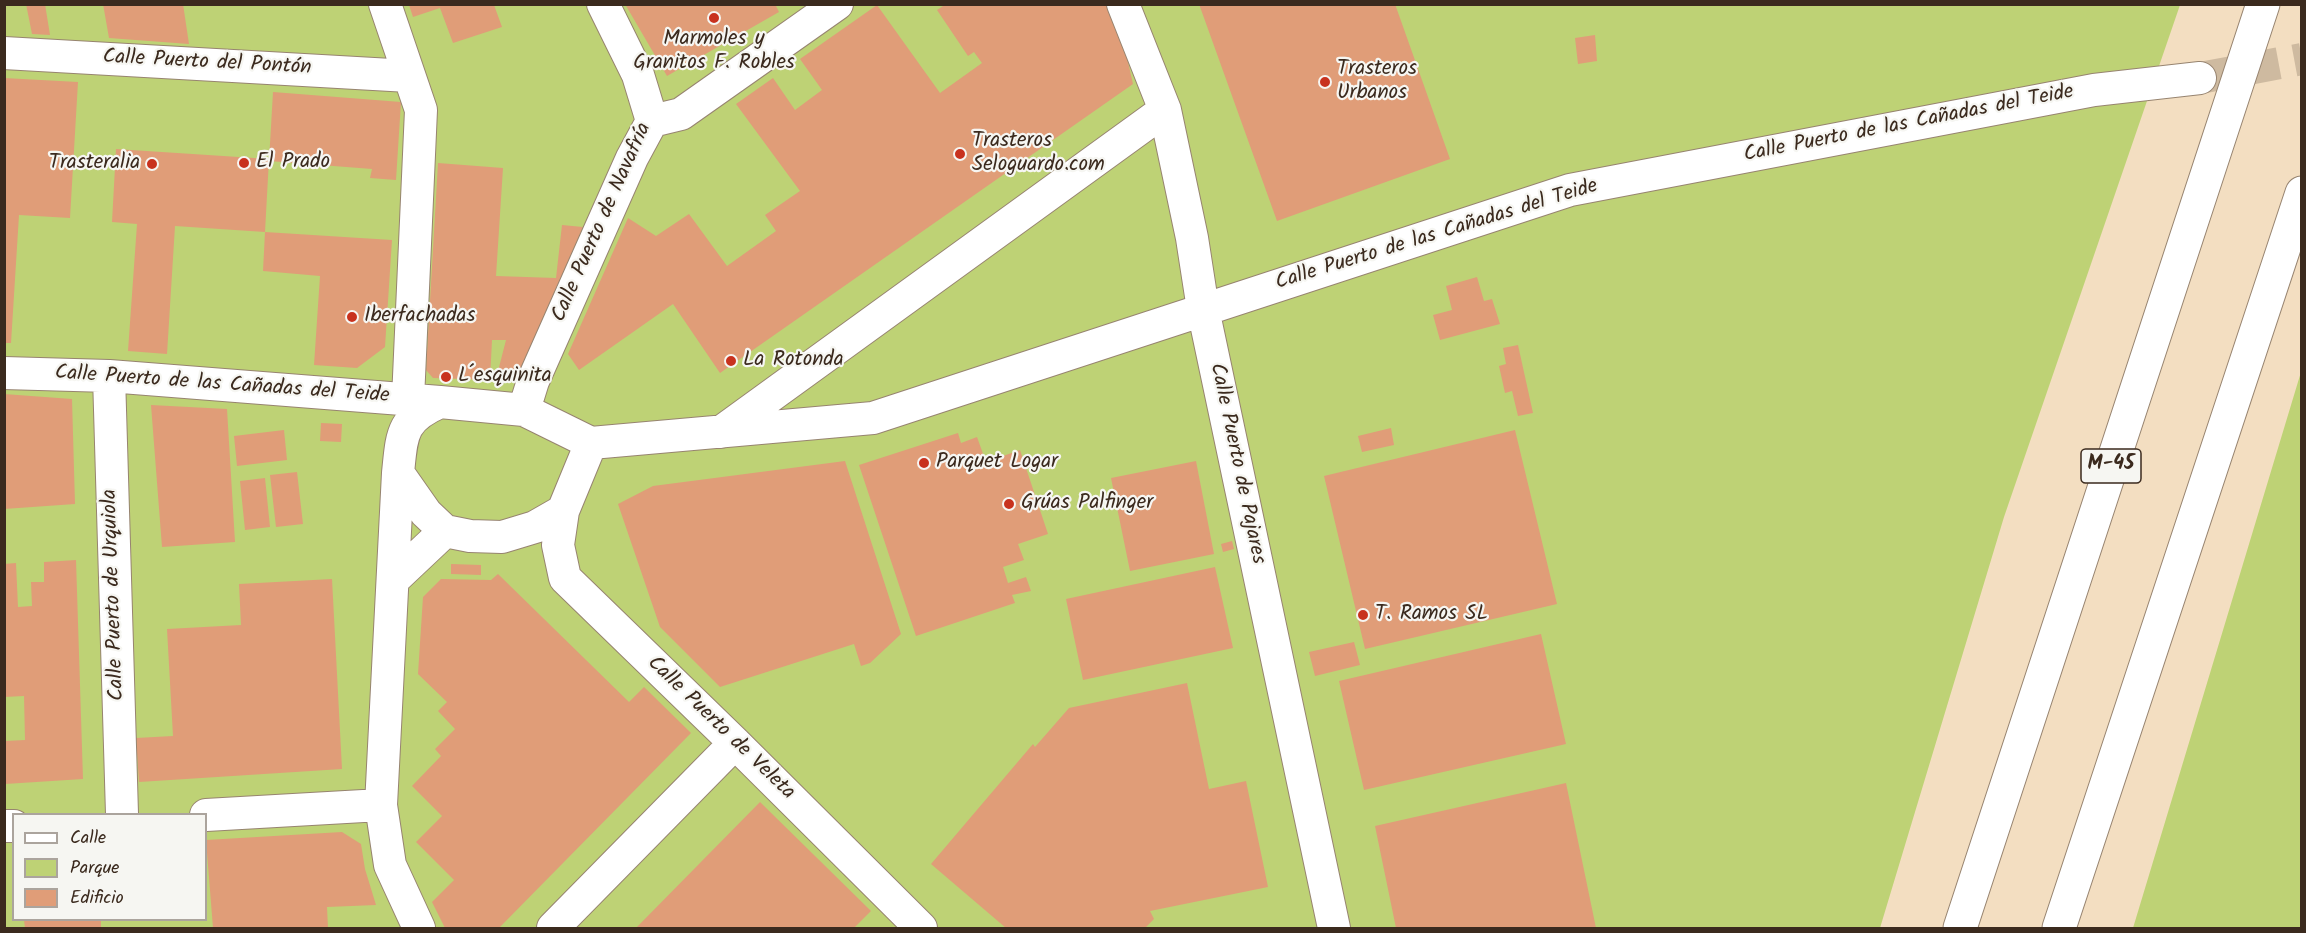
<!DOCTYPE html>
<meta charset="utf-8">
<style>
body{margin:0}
#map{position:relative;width:2306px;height:933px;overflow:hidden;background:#f3dec1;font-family:Kalam,sans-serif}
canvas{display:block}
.frame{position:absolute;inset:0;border:6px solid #3b2a1e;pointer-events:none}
.legend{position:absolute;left:12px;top:813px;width:195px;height:108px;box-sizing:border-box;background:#f6f6f2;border:2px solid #aba49d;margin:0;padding:8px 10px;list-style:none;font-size:18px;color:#3b2a1e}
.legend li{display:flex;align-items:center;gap:12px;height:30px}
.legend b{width:30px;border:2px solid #aba49d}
</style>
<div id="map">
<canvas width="2306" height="933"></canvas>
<div class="frame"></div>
<ul class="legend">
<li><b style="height:8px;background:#fff"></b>Calle</li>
<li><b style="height:16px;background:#bed275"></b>Parque</li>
<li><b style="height:16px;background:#e09d78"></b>Edificio</li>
</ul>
</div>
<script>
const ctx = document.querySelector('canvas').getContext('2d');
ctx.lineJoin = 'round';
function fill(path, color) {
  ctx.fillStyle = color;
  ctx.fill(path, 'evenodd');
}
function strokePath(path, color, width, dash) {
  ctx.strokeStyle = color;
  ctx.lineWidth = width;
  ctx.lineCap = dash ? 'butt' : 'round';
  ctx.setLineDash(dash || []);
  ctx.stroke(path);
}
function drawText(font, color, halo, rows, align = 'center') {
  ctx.font = font + ' Kalam,sans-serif';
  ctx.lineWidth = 4.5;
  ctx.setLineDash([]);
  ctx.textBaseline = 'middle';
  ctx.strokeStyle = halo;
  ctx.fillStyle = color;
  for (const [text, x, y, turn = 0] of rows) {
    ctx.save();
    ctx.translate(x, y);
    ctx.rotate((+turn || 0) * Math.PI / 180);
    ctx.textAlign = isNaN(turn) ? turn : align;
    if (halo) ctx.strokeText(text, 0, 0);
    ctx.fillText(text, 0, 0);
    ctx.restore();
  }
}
const green = new Path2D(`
 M 5,5 L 2180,5 L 2004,517 L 1880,928 L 5,928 ZM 14,814 L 206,814 L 206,920 L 14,920 Z
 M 2301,372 L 2301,928 L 2133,928 Z`);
const building = new Path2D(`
 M 26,4 L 45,4 L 50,35 L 32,34 Z
 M 103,4 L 183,4 L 189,44 L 109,38 Z
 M 625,4 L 775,4 L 779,12 L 667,76 Z
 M 946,4 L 1108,4 L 1123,40 L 1133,84 L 720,373 L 673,304 L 579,370 L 568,354 L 628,218 L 656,236 L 689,214 L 727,266 L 776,231 L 765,215 L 800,191 L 736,104 L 773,78 L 795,110 L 822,90 L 800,59 L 877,5 L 940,93 L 982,63 L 974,52 L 968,56 L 937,10 Z
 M 1199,4 L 1395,4 L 1450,159 L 1277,221 Z
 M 409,5 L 494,5 L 502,27 L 453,43 L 440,8 L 413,17 Z
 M 1595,35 L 1597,61 L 1578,64 L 1575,38 Z
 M 4,78 L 78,82 L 70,218 L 19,215 L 11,343 L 4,343 Z
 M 273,92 L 401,102 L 396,180 L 370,178 L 372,169 L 269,161 Z
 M 116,149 L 269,159 L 265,232 L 175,226 L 167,354 L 128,351 L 137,224 L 112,222 Z
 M 438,163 L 503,168 L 496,276 L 556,278 L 562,225 L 583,227 L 520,375 L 513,379 L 496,379 L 506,340 L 492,340 L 490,380 L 433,378 L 426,370 Z
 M 265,232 L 392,240 L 385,347 L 357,368 L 314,365 L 320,276 L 263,271 Z
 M 1477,277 L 1484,301 L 1492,299 L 1500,324 L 1440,340 L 1433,315 L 1452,310 L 1446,286 Z
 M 1518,345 L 1533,413 L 1518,416 L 1512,391 L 1505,393 L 1499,366 L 1506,364 L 1503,348 Z
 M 4,394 L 72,399 L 75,504 L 4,509 Z
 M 151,405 L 227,409 L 235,542 L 162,547 Z
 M 321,423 L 342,424 L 341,442 L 320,441 Z
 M 1391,428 L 1394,445 L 1362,452 L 1358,436 Z
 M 284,430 L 287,460 L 237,466 L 234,436 Z
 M 1515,430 L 1557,604 L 1365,649 L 1324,476 Z
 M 958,433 L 961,443 L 977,437 L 986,462 L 1020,450 L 1048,534 L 1018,544 L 1024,560 L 1003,567 L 1008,583 L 1026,577 L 1031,591 L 1012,595 L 1015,603 L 916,636 L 859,465 Z
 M 845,461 L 901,634 L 870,663 L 861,666 L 854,644 L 720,687 L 660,627 L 618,504 L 653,486 Z
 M 1196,461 L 1214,554 L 1130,571 L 1111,478 Z
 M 297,472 L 303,524 L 276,527 L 270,475 Z
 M 265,478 L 270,527 L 245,530 L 240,481 Z
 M 1232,541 L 1234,549 L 1223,552 L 1221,544 Z
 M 76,560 L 83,779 L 5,784 L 5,741 L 25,740 L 24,696 L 4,697 L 4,564 L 16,563 L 18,607 L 32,606 L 31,582 L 44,582 L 44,562 Z
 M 451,564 L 481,565 L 481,575 L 451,574 Z
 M 1215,567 L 1233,648 L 1083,680 L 1066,599 Z
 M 498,574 L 629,702 L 644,687 L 691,733 L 499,928 L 445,928 L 432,902 L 454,880 L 416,842 L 442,816 L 412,786 L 441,756 L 435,749 L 455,729 L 438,711 L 447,702 L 418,674 L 423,597 L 441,579 L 491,580 Z
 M 332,579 L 342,769 L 139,782 L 136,738 L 173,736 L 167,629 L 241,625 L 239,584 Z
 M 1541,634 L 1566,744 L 1364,790 L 1339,681 Z
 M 1354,642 L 1360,665 L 1315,676 L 1309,652 Z
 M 1187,683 L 1209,789 L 1246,781 L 1268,887 L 1150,911 L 1154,919 L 1145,928 L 1006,928 L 931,864 L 1033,744 L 1035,747 L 1069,708 Z
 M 1566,783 L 1596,928 L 1396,928 L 1375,826 Z
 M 760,802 L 871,911 L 854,928 L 636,928 Z
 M 342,832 L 361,844 L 365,869 L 376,905 L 327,907 L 328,928 L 213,928 L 206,840 Z
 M 24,920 L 101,920 L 101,928 L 25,928 Z`);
const minorTunnel = new Path2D(`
 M 2200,78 L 2302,59`);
const minor = new Path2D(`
 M 385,4 L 421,110 L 408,399
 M 1123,4 L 1165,110 L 1192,238 L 1203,309 L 1334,928
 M 4,53 L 409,76
 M 652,121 L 681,114 L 837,4
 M 4,373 L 109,376 L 440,402
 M 109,376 L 122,814
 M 440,402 L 524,410 L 591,443 L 563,511 L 535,527 L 502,537 L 470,536 L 445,531 L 426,513 L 398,473 C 402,434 401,419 440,402 Z
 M 524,410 L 533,381 L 632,158 L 652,121 L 638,75 L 603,4
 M 721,432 L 1165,110
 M 591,443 L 873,418 L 1570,190 L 2094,90 L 2200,78
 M 398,473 L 381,805 L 390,865 L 419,928
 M 563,511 L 558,545 L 565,578 L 735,743 L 921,928
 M 393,580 L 445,531
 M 206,815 L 381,805
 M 4,826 L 14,826
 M 553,928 L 735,743`);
const motorway = new Path2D(`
 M 1960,928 L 2263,4
 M 2059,928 L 2302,193`);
const markers = [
 [714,18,6,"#c8321e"],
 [1325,82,6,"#c8321e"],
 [960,154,6,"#c8321e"],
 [244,163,6,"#c8321e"],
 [152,164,6,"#c8321e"],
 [352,317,6,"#c8321e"],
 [731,361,6,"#c8321e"],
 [446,377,6,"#c8321e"],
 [924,463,6,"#c8321e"],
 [1009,504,6,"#c8321e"],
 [1363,615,6,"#c8321e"]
];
const shields = [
 [2111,466,60]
];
const shieldNames = [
 ["M-45",2111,466]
];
const poiNames = [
 ["Marmoles y",714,40,"center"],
 ["Granitos F. Robles",714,64,"center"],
 ["Trasteros",1337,70],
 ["Urbanos",1337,94],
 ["Trasteros",972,142],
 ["Seloguardo.com",972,166],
 ["El Prado",256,163],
 ["Trasteralia",140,164,"right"],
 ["Iberfachadas",364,317],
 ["La Rotonda",743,361],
 ["L´esquinita",458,377],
 ["Parquet Logar",936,463],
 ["Grúas Palfinger",1021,504],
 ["T. Ramos SL",1375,615]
];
const streetNames = [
 ["Calle Puerto del Pontón",207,64,3],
 ["Calle Puerto de las Cañadas del Teide",1909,125,-11],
 ["Calle Puerto de Navafría",603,223,-66],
 ["Calle Puerto de las Cañadas del Teide",1437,236,-17],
 ["Calle Puerto de las Cañadas del Teide",222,386,4],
 ["Calle Puerto de Pajares",1236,464,78],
 ["Calle Puerto de Urquiola",115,595,-92],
 ["Calle Puerto de Veleta",720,729,44]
];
fill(green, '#bed275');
fill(building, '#e09d78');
strokePath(minorTunnel, '#cebaa0', 32, [32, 16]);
strokePath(minor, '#978470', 34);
strokePath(motorway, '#978470', 35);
strokePath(minor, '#fff', 32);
strokePath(motorway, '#fff', 33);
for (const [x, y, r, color] of markers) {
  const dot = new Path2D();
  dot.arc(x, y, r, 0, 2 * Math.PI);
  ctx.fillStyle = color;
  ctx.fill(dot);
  strokePath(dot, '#f6f6f2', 2);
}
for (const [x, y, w] of shields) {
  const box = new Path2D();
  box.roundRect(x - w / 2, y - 17, w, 34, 4.5);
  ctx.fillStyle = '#f6f6f2';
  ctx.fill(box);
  strokePath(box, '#3b2a1e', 1.5);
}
drawText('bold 20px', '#3b2a1e', null, shieldNames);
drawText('21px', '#3b2a1e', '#f6f6f2', poiNames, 'left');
drawText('21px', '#3b2a1e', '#f6f6f2', streetNames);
</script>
